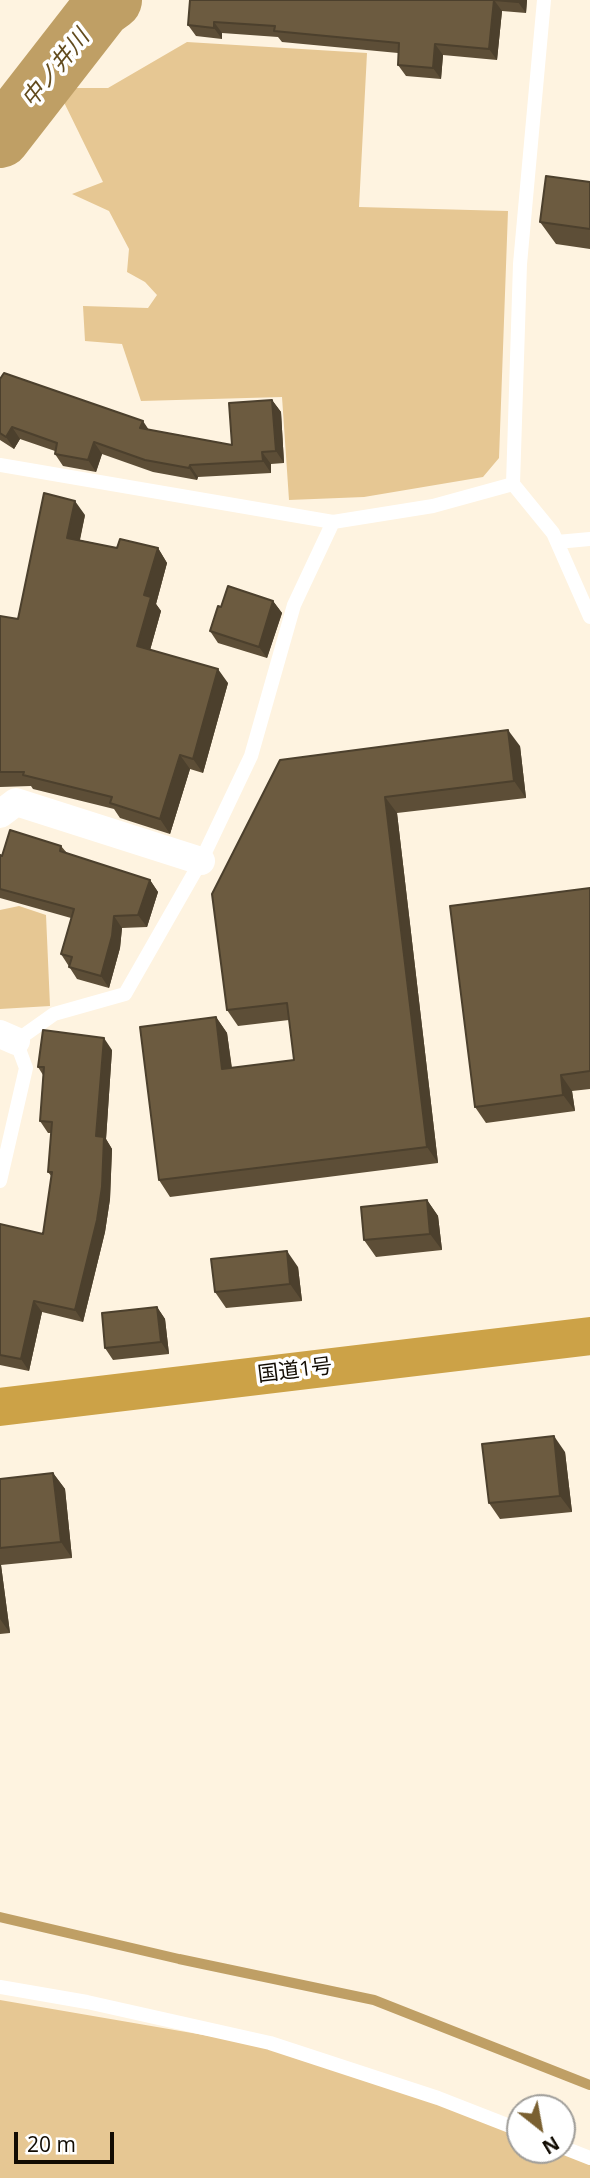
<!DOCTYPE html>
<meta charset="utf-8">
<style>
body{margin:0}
#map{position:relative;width:590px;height:2178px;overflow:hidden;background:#fef3e0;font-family:"Open Sans",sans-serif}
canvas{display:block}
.north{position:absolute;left:506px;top:2094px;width:70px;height:70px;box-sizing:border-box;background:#fff;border:2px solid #a09e9a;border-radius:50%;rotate:149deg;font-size:19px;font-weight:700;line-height:28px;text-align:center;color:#120c03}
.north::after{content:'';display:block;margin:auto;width:24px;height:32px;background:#7a6031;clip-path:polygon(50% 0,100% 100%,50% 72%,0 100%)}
.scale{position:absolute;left:14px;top:2132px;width:100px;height:32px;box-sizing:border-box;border:4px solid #120c03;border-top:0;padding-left:9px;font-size:21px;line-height:24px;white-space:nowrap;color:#120c03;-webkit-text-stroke:5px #fff;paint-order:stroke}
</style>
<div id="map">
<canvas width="590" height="2178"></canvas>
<div class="north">N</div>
<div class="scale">20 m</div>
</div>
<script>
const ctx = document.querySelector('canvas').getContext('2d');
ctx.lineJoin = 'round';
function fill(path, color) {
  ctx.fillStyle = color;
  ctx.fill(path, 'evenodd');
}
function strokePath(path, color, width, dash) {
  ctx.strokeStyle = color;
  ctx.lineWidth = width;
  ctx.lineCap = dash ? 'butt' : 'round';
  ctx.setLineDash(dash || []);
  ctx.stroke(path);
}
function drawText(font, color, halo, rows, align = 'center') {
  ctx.font = font + ' "Open Sans","Noto Sans JP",sans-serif';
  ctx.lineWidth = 7;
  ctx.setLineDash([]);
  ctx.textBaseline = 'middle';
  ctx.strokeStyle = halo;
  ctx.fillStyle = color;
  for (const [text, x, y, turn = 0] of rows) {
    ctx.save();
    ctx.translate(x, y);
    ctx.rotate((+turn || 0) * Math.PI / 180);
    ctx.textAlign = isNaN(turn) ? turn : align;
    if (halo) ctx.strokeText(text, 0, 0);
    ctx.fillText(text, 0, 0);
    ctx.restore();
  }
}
const green = new Path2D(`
 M 187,42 L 367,53 L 359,207 L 508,211 L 499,458 L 483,477 L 364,497 L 289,500 L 282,397 L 141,401 L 122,344 L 85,341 L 83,306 L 148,308 L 157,295 L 145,282 L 127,272 L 129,249 L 109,211 L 72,194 L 103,182 L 57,88 L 108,88 Z
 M 19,906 L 46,915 L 50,1006 L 0,1009 L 0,910 Z
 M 0,2000 L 285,2049 L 520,2134 L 520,2150 L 562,2150 L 590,2160 L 590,2178 L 0,2178 Z`);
const stream = new Path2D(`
 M 0,1917 L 179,1959 L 374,2000 L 590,2085`);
const river = new Path2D(`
 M 0,138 L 101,8 L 112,0`);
const service = new Path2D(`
 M 0,465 L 333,522 L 433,506 L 513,484 L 520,264 L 544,0
 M 513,484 L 553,533 L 590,617
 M 557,542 L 590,539
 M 0,1181 L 26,1068 L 16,1041 L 54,1014 L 125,994 L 201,861 L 251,756 L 294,605 L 333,522
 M 0,1987 L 87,2002 L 270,2043 L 438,2098 L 520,2130
 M 562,2147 L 590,2158`);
const minor = new Path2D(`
 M 0,814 L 16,802 L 201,861
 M 0,1034 L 16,1041`);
const trunk = new Path2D(`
 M 0,1407 L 590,1336`);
const wall = new Path2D(`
 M 190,0 L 527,0 L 526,13 L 502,11 L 497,60 L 443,55 L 441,79 L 406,76 L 398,65 L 398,53 L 282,42 L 278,37 L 222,33 L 222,39 L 196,36 L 188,25 Z
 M 590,182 L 590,249 L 556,244 L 540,222 Z
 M 0,379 L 149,430 L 232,445 L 272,400 L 281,412 L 284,463 L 271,464 L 271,473 L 198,477 L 197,480 L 153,472 L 102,454 L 96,472 L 63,466 L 55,454 L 55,451 L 20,439 L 14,449 L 0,440 Z
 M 85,515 L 80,540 L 117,548 L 158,548 L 167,563 L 156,604 L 161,611 L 150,650 L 228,683 L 203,773 L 190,769 L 170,834 L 120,818 L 114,809 L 33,789 L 31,786 L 0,787 L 0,618 L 18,619 Z
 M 273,601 L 282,613 L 267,658 L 218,643 L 210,631 L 221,607 Z
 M 520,746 L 526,798 L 397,813 L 438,1163 L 170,1197 L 159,1180 L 216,1017 L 227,1033 L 232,1068 L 294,1060 L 289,1020 L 238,1026 L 227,1010 L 280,760 Z
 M 61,846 L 67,853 L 150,880 L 158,892 L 147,927 L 122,928 L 120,948 L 109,988 L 77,979 L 61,954 L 71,918 L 0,898 L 0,855 L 2,856 Z
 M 590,888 L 590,1089 L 572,1091 L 575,1111 L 486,1123 L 475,1107 Z
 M 112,1050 L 106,1139 L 112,1149 L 110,1199 L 105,1232 L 83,1322 L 42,1312 L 29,1371 L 0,1365 L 0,1224 L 43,1234 L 52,1177 L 48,1172 L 51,1133 L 48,1133 L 40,1121 L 43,1075 L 38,1067 Z
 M 427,1200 L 438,1216 L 442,1250 L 376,1257 L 364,1240 Z
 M 298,1267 L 302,1301 L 226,1308 L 215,1292 Z
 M 157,1307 L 165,1319 L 169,1354 L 113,1360 L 105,1348 Z
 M 565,1452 L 572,1512 L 500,1519 L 489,1503 Z
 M 53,1473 L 65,1489 L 72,1558 L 1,1565 L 10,1633 L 0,1634 L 0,1479 Z`);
const shadedWall = new Path2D(`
 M 494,0 L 502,11 L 497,60 L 489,49 Z
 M 518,0 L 527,0 L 526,13 L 518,2 Z
 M 214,22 L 222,33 L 222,39 L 214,28 Z
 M 435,44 L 443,55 L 441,79 L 433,68 Z
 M 272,400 L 281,412 L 284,463 L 276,451 Z
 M 143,421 L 151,433 L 140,428 Z
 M 12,427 L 20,439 L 14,449 L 6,437 Z
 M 94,442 L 102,454 L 96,472 L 88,460 Z
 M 262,452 L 271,464 L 271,473 L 263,461 Z
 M 190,465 L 198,477 L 197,480 L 189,468 Z
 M 75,501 L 85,515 L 77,552 L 67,538 Z
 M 158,548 L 167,563 L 156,604 L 161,611 L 147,661 L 137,646 L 144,595 Z
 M 273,601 L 282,613 L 267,658 L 259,647 Z
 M 218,669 L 228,683 L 203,773 L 193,759 Z
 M 508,730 L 520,746 L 526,798 L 514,781 Z
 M 180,755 L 190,769 L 170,834 L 160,819 Z
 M 385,797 L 397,813 L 438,1163 L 427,1147 Z
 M 150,880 L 158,892 L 147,927 L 138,915 Z
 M 114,916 L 122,928 L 120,948 L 109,988 L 101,976 Z
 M 216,1017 L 227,1033 L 234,1086 L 222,1069 Z
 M 104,1038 L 112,1050 L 106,1139 L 112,1149 L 110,1199 L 105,1232 L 83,1322 L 75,1310 L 96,1136 Z
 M 561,1075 L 572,1091 L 575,1111 L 563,1095 Z
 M 427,1200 L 438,1216 L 442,1250 L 430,1234 Z
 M 287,1251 L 298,1267 L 302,1301 L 290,1284 Z
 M 34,1301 L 42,1312 L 29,1371 L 21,1359 Z
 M 157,1307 L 165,1319 L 169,1354 L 161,1342 Z
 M 554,1436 L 565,1452 L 572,1512 L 560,1496 Z
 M 53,1473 L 65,1489 L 72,1558 L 61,1542 Z
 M 0,1564 L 1,1565 L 10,1633 L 0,1619 Z`);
const building = new Path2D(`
 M 190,0 L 494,0 L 489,49 L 435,44 L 433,68 L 398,65 L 399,43 L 274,31 L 275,26 L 214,22 L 214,28 L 188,25 Z
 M 494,0 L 518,0 L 518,2 Z
 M 546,176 L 590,182 L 590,229 L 540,222 Z
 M 4,373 L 143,421 L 140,428 L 232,445 L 229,403 L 272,400 L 276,451 L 262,452 L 263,461 L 190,465 L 189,468 L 145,460 L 94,442 L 88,460 L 55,454 L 57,443 L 12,427 L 6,437 L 0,433 L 0,379 Z
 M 44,493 L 75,501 L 67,538 L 117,548 L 120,539 L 158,548 L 144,595 L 151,597 L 137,646 L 218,669 L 193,759 L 180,755 L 160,819 L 110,803 L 112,797 L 23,775 L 24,772 L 0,772 L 0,616 L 18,619 Z
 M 228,586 L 273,601 L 259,647 L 210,631 L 218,606 L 221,607 Z
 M 508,730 L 514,781 L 385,797 L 427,1147 L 159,1180 L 140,1027 L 216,1017 L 222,1069 L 294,1060 L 287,1003 L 227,1010 L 212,894 L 280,760 Z
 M 10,830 L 61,846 L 60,851 L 150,880 L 138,915 L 114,916 L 112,936 L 101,976 L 69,967 L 72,957 L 61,954 L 74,909 L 0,889 L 0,855 L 2,856 Z
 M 590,888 L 590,1071 L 561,1075 L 563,1095 L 475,1107 L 450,906 Z
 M 43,1030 L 104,1038 L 96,1136 L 104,1137 L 102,1187 L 97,1220 L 75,1310 L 34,1301 L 21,1359 L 0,1355 L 0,1224 L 43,1234 L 52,1172 L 48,1172 L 52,1122 L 40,1121 L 44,1067 L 38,1067 Z
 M 427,1200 L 430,1234 L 364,1240 L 361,1207 Z
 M 287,1251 L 290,1284 L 215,1292 L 211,1259 Z
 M 157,1307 L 161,1342 L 105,1348 L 102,1313 Z
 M 554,1436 L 560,1496 L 489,1503 L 482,1444 Z
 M 53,1473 L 61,1542 L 0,1548 L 0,1479 Z`);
const streetNames = [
 ["国道1号",295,1371,-7]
];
const waterNames = [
 ["中ノ井川",56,69,-51]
];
fill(green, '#e6c793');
strokePath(stream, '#bf9f65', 10);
strokePath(river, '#bf9f65', 60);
strokePath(service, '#fff', 14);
strokePath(minor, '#fff', 28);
strokePath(trunk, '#cca247', 38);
fill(wall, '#5d4e37');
fill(shadedWall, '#4c402d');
fill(building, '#6c5b40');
strokePath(building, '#4c402d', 2);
drawText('21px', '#120c03', '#fff', streetNames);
drawText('italic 23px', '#624b1e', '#fff', waterNames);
</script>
